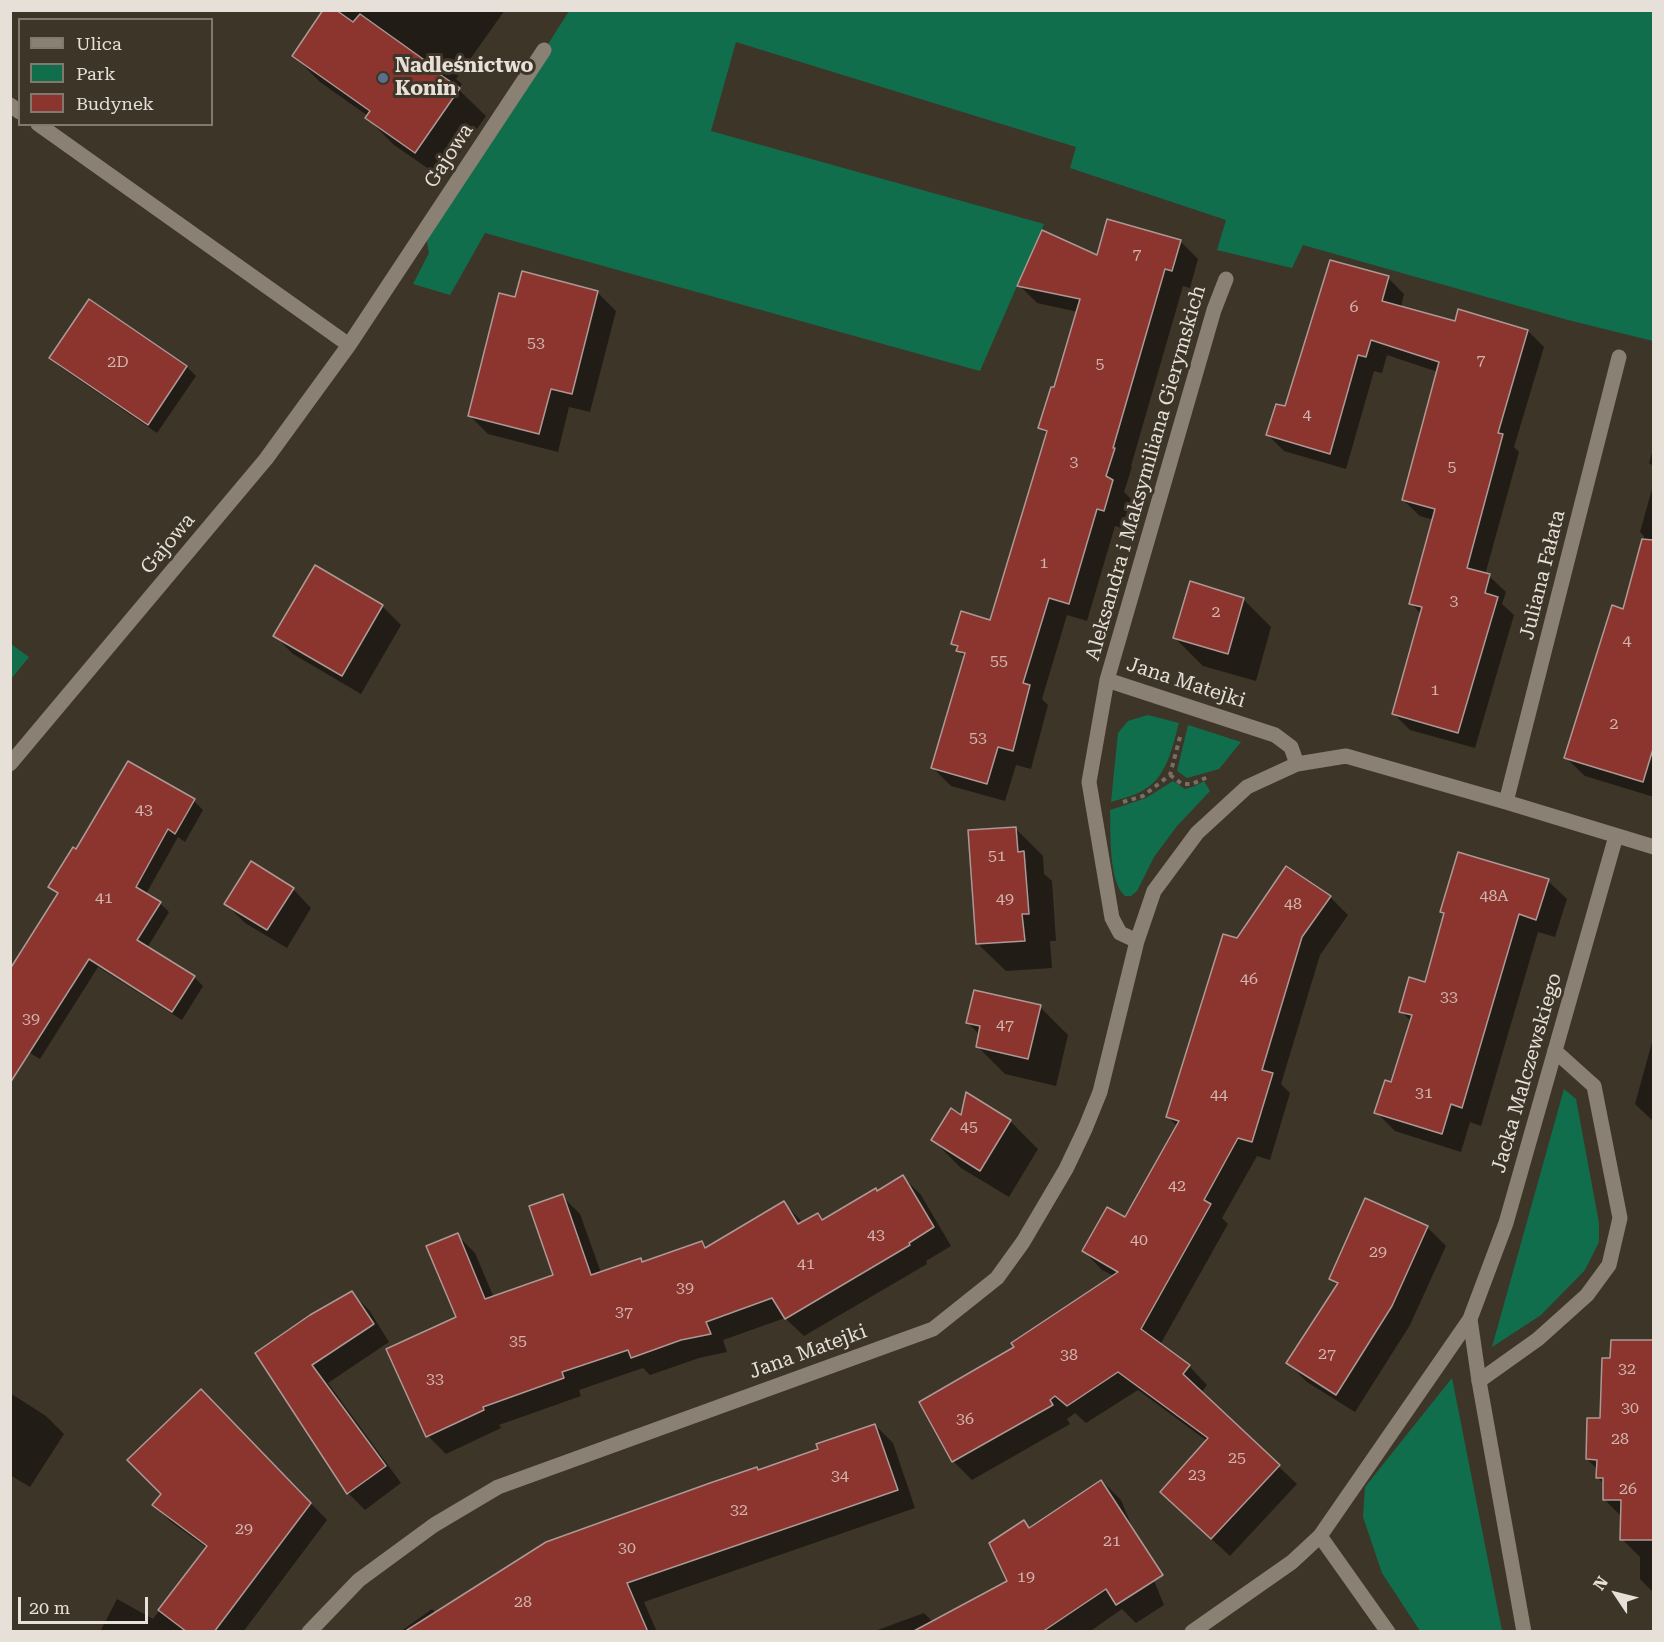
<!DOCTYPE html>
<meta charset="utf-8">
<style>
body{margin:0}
#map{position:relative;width:1664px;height:1642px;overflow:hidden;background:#3e3529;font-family:"Roboto Serif",serif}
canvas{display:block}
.frame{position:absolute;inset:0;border:12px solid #e6e0d9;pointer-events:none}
.legend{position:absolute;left:18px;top:18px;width:195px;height:108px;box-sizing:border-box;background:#3e3529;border:2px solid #81796f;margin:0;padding:8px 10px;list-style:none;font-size:18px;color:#e6e0d9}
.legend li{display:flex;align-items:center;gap:12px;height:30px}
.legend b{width:30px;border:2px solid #81796f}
.north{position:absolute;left:1586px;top:1564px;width:60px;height:60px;-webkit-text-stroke:4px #3e3529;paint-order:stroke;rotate:305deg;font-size:16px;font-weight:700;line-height:24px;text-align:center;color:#e6e0d9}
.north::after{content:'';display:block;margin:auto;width:21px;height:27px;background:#e6e0d9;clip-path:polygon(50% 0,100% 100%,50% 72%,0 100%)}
.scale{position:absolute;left:18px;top:1597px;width:130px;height:27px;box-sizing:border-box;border:3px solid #e6e0d9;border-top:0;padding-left:8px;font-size:18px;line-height:21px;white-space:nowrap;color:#e6e0d9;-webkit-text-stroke:4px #3e3529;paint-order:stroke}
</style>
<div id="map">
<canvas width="1664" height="1642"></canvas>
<div class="frame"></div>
<ul class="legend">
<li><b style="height:8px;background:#8a8073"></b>Ulica</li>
<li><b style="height:16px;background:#116e4c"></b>Park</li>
<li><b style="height:16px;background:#8c342e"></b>Budynek</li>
</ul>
<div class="north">N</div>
<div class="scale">20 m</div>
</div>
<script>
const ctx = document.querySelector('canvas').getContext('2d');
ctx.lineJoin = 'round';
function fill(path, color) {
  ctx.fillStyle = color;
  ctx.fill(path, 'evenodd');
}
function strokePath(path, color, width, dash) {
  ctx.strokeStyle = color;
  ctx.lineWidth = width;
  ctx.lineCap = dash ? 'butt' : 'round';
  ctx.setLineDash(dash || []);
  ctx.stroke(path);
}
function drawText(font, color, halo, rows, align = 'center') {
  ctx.font = font + ' "Roboto Serif",serif';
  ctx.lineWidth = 6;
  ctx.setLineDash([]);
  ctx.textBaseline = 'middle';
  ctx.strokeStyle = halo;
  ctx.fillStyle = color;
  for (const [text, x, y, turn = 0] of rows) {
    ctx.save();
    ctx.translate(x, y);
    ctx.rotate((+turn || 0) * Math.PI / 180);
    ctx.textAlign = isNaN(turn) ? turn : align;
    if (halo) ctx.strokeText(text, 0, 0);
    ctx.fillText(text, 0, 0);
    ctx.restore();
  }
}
const green = new Path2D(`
 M 569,11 L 1653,11 L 1653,341 L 1568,320 L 1303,245 L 1292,268 L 1217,250 L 1226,220 L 1070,168 L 1076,147 L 736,42 L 711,131 L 1044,224 L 980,371 L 485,233 L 450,295 L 413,284 L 429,253 L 426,237 Z
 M 11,644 L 29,657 L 11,679 Z
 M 1148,715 L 1179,723 C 1172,748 1167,778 1142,791 C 1133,796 1121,799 1111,802 L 1118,733 L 1128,721 Z
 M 1188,725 L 1241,742 L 1219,769 L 1187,778 L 1177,771 Z
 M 1173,781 L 1185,789 L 1195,786 L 1204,781 L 1210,791 L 1177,826 L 1154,857 L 1137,891 L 1131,896 L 1125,896 C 1108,881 1111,832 1110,810 L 1146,798 Z
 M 1564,1089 L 1576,1099 L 1599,1223 L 1599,1242 L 1585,1270 L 1541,1315 L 1492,1347 Z
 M 1452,1378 L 1502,1631 L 1420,1631 L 1382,1573 L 1363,1517 L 1365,1487 Z`);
const shadow = new Path2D(`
 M 325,10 L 505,10 L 456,79 L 462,84 L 458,89 L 486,116 L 442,178 L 394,145 L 367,118 L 368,116 L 320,82 L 294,56 Z
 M 1180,241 L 1198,259 L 1190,288 L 1183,286 L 1131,466 L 1132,467 L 1124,492 L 1131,499 L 1122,528 L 1115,526 L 1087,621 L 1067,615 L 1042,699 L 1048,705 L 1031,769 L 1016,765 L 1005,801 L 951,786 L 933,768 L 965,658 L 953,644 L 991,622 L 1047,435 L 1040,428 L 1055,389 L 1078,312 L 1037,303 L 1019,285 L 1098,257 Z
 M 523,273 L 598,293 L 616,311 L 590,412 L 569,407 L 558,452 L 488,434 L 469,415 L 516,299 Z
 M 1388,278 L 1404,294 L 1401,308 L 1456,323 L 1528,331 L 1544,347 L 1514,447 L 1519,452 L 1485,575 L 1489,576 L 1506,592 L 1502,604 L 1514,615 L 1475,748 L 1410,730 L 1393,713 L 1421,614 L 1411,603 L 1434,520 L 1420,516 L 1403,500 L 1438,372 L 1387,355 L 1382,373 L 1374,371 L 1346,469 L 1284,451 L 1268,435 Z
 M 90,301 L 187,367 L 196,376 L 157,433 L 60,367 L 51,358 Z
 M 1654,446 L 1654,467 L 1649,463 Z
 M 1654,482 L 1654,797 L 1585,776 L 1566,758 L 1624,611 L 1644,536 L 1640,532 Z
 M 1243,599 L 1271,627 L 1256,681 L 1203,666 L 1175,638 Z
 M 382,606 L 401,625 L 361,694 L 293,654 L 275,636 Z
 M 194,801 L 203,810 L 185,842 L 178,837 L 146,894 L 160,903 L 169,912 L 147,948 L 194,977 L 203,986 L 182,1020 L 98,967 L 40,1059 L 10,1041 L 10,967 L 13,968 L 59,895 L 50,886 L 77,851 Z
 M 1015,828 L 1043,856 L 1044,874 L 1052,881 L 1056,941 L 1050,941 L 1052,968 L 1006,971 L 978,944 Z
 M 1548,881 L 1567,899 L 1555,937 L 1538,932 L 1481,1126 L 1470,1122 L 1461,1152 L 1395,1131 L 1376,1112 L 1392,1084 L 1412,1022 L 1401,1011 L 1426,984 L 1445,915 L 1441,911 Z
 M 293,889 L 311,908 L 287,948 L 245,923 L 226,904 Z
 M 1330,897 L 1348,915 L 1320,955 L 1281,1084 L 1290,1093 L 1270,1160 L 1257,1156 L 1222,1218 L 1228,1224 L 1160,1345 L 1189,1366 L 1207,1385 L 1201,1393 L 1297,1484 L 1230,1556 L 1180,1510 L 1207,1441 L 1138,1390 L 1086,1423 L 1075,1413 L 1067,1419 L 1070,1424 L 972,1480 L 953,1461 L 921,1403 L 1016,1348 L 1114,1276 L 1102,1270 L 1084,1251 L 1126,1219 L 1177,1126 L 1168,1117 L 1237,940 Z
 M 1040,1007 L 1068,1035 L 1056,1086 L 1005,1074 L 977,1046 L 980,1035 L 967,1022 Z
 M 1654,1035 L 1654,1122 L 1635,1104 Z
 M 967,1094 L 1010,1121 L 1038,1149 L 1009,1197 L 961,1168 L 933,1140 L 962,1117 Z
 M 903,1177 L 921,1195 L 951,1246 L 926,1261 L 927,1264 L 804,1336 L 785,1318 L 723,1340 L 727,1352 L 699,1358 L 650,1375 L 643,1368 L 579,1390 L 581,1396 L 499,1425 L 501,1428 L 446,1454 L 428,1436 L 458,1318 L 457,1235 L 475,1253 L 494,1298 L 555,1276 L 562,1196 L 580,1214 L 601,1273 L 641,1260 L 644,1263 L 702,1242 L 708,1248 L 784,1203 L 803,1223 L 817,1215 L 824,1221 Z
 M 1427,1227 L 1446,1246 L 1410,1325 L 1355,1412 L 1307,1382 L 1288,1363 L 1338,1286 L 1330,1278 Z
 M 352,1293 L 369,1310 L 389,1342 L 328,1383 L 401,1483 L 365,1510 L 348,1493 L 257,1354 Z
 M 1612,1341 L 1654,1342 L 1654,1593 L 1640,1579 L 1640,1557 L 1622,1539 L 1622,1517 L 1604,1499 L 1604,1484 L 1598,1478 L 1598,1470 L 1587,1459 L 1602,1420 L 1612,1360 Z
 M 10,1393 L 46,1416 L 64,1434 L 30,1487 L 10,1475 Z
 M 217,1407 L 327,1520 L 243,1632 L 100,1632 L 117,1599 L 153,1619 L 207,1548 L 171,1522 L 154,1505 Z
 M 875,1425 L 893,1443 L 915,1508 L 644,1602 L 657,1632 L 400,1632 L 432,1609 L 436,1613 L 757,1469 L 759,1471 L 820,1450 Z
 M 1102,1481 L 1121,1500 L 1164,1605 L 1136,1623 L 1122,1609 L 1089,1632 L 872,1632 L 924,1613 L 933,1622 L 1009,1582 L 1024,1521 L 1031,1529 Z`);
const building = new Path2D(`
 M 323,10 L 336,10 L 353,22 L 360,14 L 430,64 L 429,67 L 460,88 L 415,153 L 365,118 L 370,111 L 292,56 Z
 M 1107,219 L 1181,240 L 1172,271 L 1165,269 L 1113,448 L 1115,448 L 1106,476 L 1113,480 L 1104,511 L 1097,509 L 1069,604 L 1049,598 L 1023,683 L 1030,685 L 1013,751 L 998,747 L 987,784 L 931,768 L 965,653 L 956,651 L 958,646 L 951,644 L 961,611 L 990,620 L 1047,431 L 1038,428 L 1051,387 L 1054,387 L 1080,299 L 1017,286 L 1042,230 L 1097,255 Z
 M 1330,260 L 1389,276 L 1382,301 L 1455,321 L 1458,309 L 1528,330 L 1498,433 L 1503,434 L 1467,568 L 1490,574 L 1485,593 L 1498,597 L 1458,733 L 1392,714 L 1422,607 L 1409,604 L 1435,509 L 1402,500 L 1439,362 L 1371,340 L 1366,357 L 1358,355 L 1330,454 L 1266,435 L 1276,404 L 1285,406 Z
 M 522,271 L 598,291 L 572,394 L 551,389 L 539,434 L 468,416 L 499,293 L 515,297 Z
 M 89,299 L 187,366 L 148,425 L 49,358 Z
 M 1642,539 L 1653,540 L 1653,749 L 1643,782 L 1564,758 L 1612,605 L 1623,609 Z
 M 315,565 L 383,605 L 342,676 L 273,636 Z
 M 1190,581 L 1244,598 L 1228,654 L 1173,638 Z
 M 128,761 L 195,799 L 175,834 L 168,829 L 136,887 L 161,902 L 137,940 L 195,976 L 172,1012 L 89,959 L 10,1083 L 10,969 L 58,893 L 48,887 L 73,847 L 76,849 Z
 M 1016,827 L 1018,852 L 1024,851 L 1029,914 L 1022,914 L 1025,941 L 976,944 L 968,830 Z
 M 1458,852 L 1549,879 L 1536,920 L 1519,914 L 1462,1108 L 1451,1104 L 1442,1134 L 1374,1113 L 1385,1080 L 1391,1082 L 1412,1015 L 1399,1012 L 1409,977 L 1425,982 L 1444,913 L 1440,912 Z
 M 251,861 L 294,888 L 267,930 L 224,904 Z
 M 1286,866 L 1331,896 L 1302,937 L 1262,1070 L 1273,1073 L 1252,1142 L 1238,1138 L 1204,1200 L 1211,1204 L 1141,1329 L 1190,1365 L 1183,1374 L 1280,1465 L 1211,1539 L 1160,1492 L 1208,1438 L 1118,1372 L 1067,1406 L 1055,1396 L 1050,1400 L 1053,1405 L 952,1462 L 919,1402 L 1014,1347 L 1011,1343 L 1118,1272 L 1082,1251 L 1107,1207 L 1125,1217 L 1179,1121 L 1166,1117 L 1223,934 L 1237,938 Z
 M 974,990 L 1041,1005 L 1028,1059 L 976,1047 L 980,1026 L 966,1023 Z
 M 966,1092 L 1011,1120 L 980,1171 L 931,1140 L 951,1108 L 961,1115 Z
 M 903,1175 L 934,1227 L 909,1243 L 910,1245 L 785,1319 L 772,1298 L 706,1322 L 711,1334 L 681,1340 L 631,1358 L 628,1350 L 562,1372 L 564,1378 L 483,1407 L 484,1410 L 426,1437 L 386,1349 L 456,1317 L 426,1246 L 458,1233 L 485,1299 L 553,1275 L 529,1206 L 563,1194 L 591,1275 L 641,1258 L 642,1262 L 702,1241 L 705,1248 L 784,1201 L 798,1224 L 818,1213 L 822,1220 L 876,1188 L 877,1191 Z
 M 1365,1198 L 1428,1226 L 1392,1306 L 1336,1395 L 1286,1363 L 1338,1283 L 1329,1279 Z
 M 352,1291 L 374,1324 L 312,1365 L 386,1466 L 347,1494 L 255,1353 L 310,1315 Z
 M 1611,1340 L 1653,1340 L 1653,1540 L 1620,1540 L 1621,1500 L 1603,1500 L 1603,1478 L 1596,1478 L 1597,1460 L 1586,1459 L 1587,1418 L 1600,1418 L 1602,1358 L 1610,1358 Z
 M 201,1389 L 311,1503 L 214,1632 L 187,1632 L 158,1610 L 207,1546 L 152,1505 L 161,1494 L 127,1460 Z
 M 875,1424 L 898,1490 L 627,1583 L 648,1632 L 404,1632 L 546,1542 L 710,1483 L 757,1467 L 758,1470 L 818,1449 L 816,1444 Z
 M 1101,1480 L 1163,1575 L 1116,1605 L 1106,1589 L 1042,1632 L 912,1632 L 1007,1581 L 989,1543 L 1024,1520 L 1029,1528 Z`);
const path = new Path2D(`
 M 1170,775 L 1182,784 L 1192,784 L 1210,776
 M 1123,802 L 1143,796 L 1170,775 L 1180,737`);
const service = new Path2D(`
 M 1479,1381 L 1538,1339 L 1587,1295 L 1609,1265 L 1620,1218 L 1594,1086 L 1555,1051`);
const minor = new Path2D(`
 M 10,105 L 20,112
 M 38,124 L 349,345
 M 1107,680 L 1275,735 L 1291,747 L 1297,764
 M 10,764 L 266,459 L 349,345 L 544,50
 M 1506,802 L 1619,357
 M 1137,941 L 1120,933 L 1112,918 L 1089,782 L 1107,680 L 1214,310 L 1226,279
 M 1470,1319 L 1479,1381 L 1524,1632
 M 1320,1536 L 1388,1632
 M 309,1632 L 359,1580 L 434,1525 L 498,1487 L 933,1329 L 997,1278 L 1023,1242 L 1066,1169 L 1085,1129 L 1100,1092 L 1137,941 L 1154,891 L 1197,833 L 1247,787 L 1297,764 L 1346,756 L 1506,802 L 1654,847
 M 1192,1632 L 1292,1562 L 1320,1536 L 1470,1319 L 1506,1223 L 1616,836`);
const markers = [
 [383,78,6,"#5c6f8a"]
];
const numberNames = [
 ["7",1137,254],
 ["6",1354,307],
 ["53",536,343],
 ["7",1481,360],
 ["2D",118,362],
 ["5",1100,364],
 ["4",1307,415],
 ["3",1074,462],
 ["5",1452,467],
 ["1",1044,563],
 ["3",1454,601],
 ["2",1216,612],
 ["4",1627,641],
 ["55",999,661],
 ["1",1435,690],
 ["2",1614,724],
 ["53",978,738],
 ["43",144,810],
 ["51",997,856],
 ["48A",1494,896],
 ["41",104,898],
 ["49",1005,899],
 ["48",1293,904],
 ["46",1249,979],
 ["33",1449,997],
 ["39",31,1019],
 ["47",1005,1025],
 ["31",1424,1093],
 ["44",1219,1095],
 ["45",969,1127],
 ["42",1177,1186],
 ["43",876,1235],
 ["40",1139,1240],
 ["29",1378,1252],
 ["41",806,1264],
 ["39",685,1288],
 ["37",624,1312],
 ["35",518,1341],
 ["27",1327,1354],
 ["38",1069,1355],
 ["32",1627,1369],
 ["33",435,1379],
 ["30",1630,1408],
 ["36",965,1419],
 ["28",1620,1439],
 ["25",1237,1458],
 ["23",1197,1475],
 ["34",840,1476],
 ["26",1628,1489],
 ["32",739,1510],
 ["29",244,1529],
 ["21",1112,1541],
 ["30",627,1548],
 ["19",1026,1577],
 ["28",523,1602]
];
const poiNames = [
 ["Nadleśnictwo",395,66],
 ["Konin",395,89]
];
const streetNames = [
 ["Gajowa",449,156,-57],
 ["Aleksandra i Maksymiliana Gierymskich",1146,473,-74],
 ["Gajowa",168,544,-50],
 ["Juliana Fałata",1543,575,-76],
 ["Jana Matejki",1186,683,18],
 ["Jacka Malczewskiego",1527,1073,-74],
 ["Jana Matejki",808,1352,-20]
];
fill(green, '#116e4c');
fill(shadow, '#0007');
fill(building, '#8c342e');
strokePath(building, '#ac9996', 1.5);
strokePath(path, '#776f65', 4, [4.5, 4.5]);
strokePath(service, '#8a8073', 15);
strokePath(minor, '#8a8073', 15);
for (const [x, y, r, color] of markers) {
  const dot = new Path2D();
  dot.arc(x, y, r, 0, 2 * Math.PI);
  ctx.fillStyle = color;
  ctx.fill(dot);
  strokePath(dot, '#3e3529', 2);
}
drawText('16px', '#d0b5ae', null, numberNames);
drawText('bold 20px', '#e6e0d9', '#3e3529', poiNames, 'left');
drawText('20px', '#e6e0d9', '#3e3529', streetNames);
</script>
